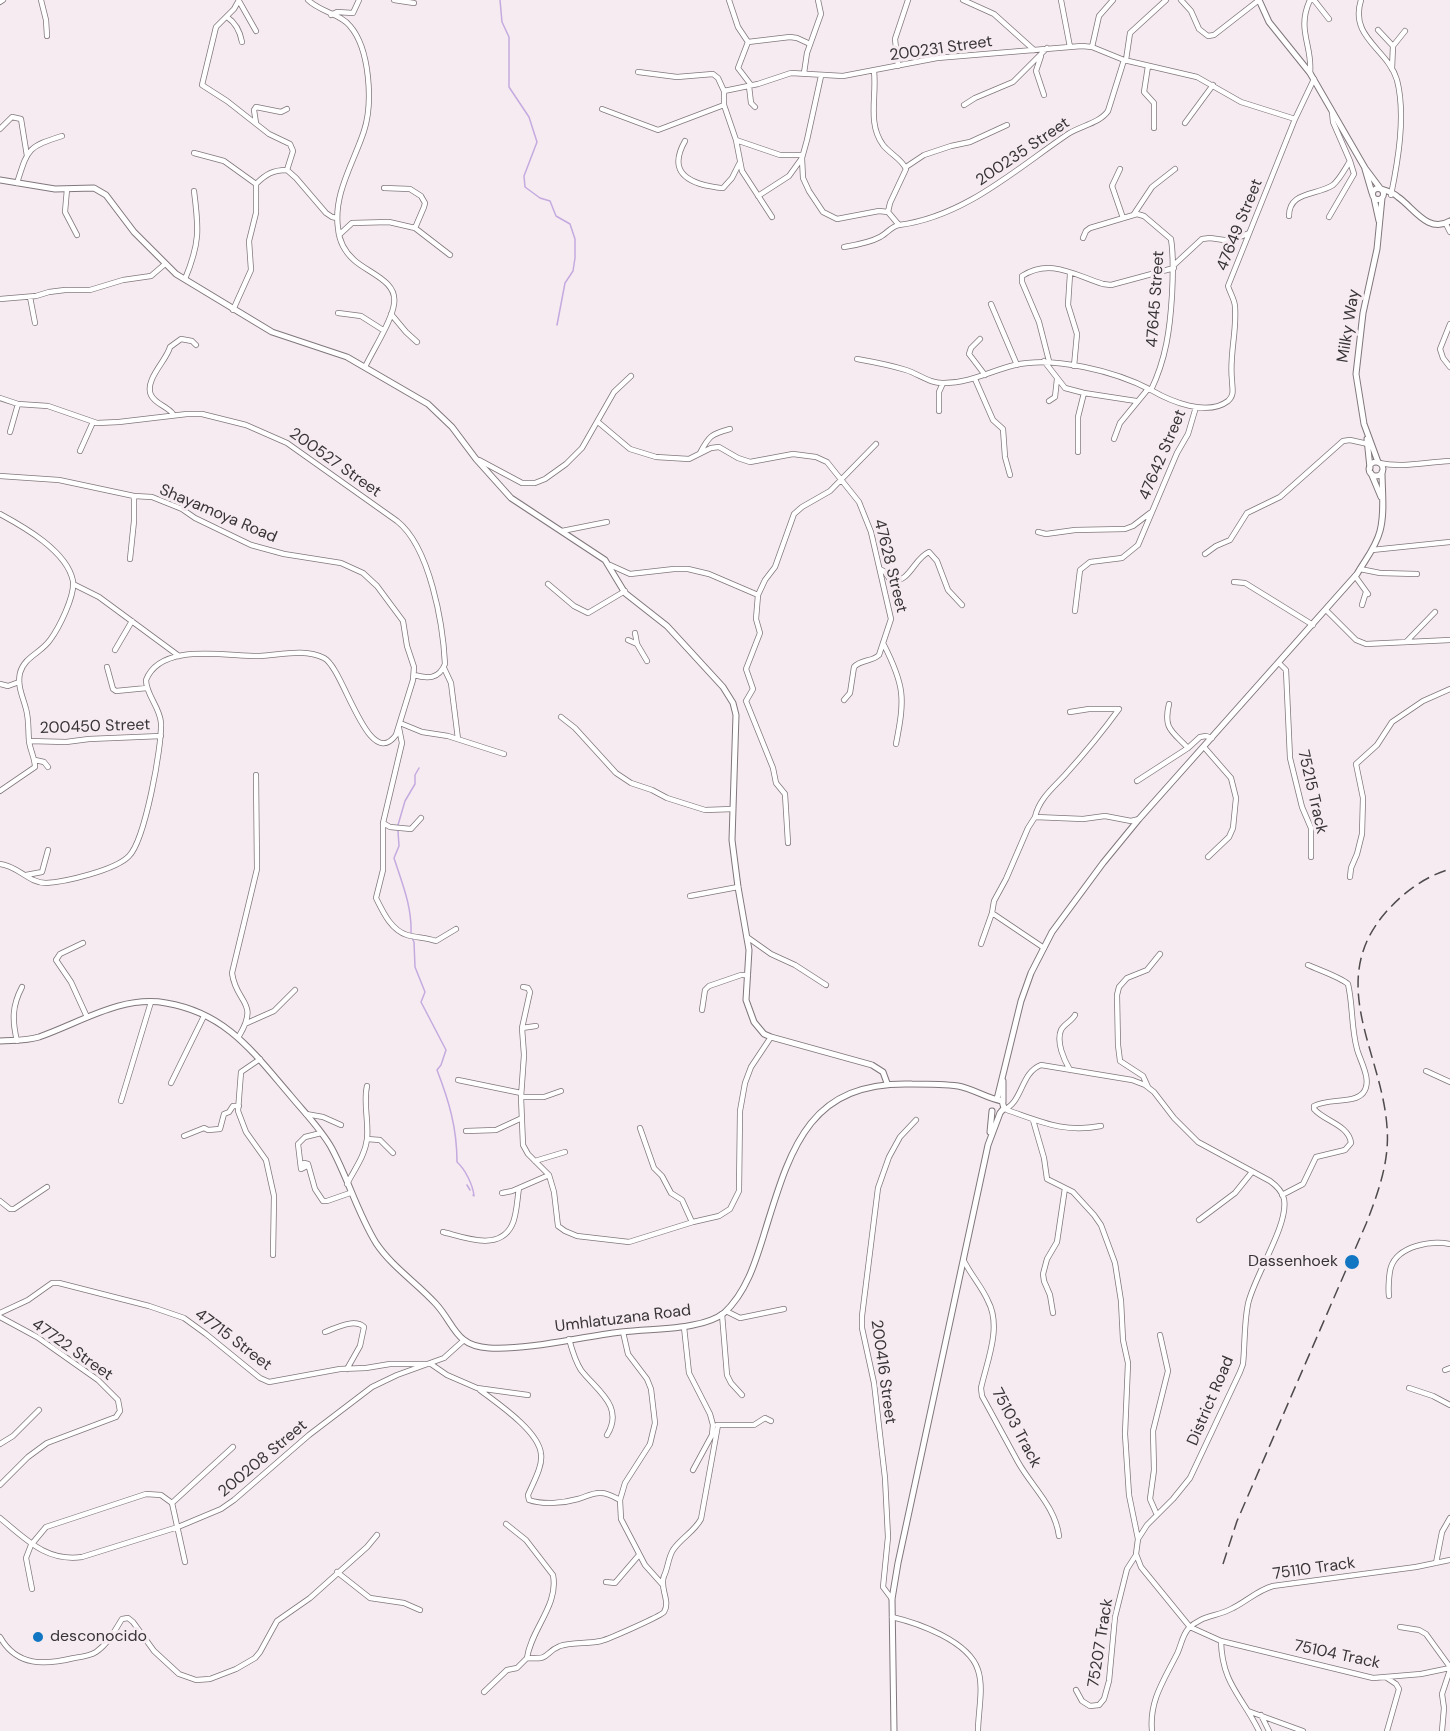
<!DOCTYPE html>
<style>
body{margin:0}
canvas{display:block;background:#f5ebf0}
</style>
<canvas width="1450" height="1731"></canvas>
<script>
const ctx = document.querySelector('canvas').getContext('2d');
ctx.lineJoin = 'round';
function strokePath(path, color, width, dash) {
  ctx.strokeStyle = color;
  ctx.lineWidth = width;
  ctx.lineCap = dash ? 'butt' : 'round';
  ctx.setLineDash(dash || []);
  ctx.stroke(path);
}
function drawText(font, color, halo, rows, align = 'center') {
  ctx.font = font + ' "DM Sans",sans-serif';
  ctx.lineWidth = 6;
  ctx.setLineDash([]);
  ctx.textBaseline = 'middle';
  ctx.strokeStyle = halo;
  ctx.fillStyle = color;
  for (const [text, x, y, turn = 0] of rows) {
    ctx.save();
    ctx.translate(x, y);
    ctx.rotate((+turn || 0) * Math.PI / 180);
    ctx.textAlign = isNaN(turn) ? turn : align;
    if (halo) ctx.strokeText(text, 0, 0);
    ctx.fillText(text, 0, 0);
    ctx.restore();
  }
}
const stream = new Path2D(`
 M 500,0 L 502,22 L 509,37 L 509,87 L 529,117 L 537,142 L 524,176 L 525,187 L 540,198 L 550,201 L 556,216 L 570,224 L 575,239 L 575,258 L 573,271 L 565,283 L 557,325
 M 398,825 L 405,801 L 415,784 L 415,775 L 419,768
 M 398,831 L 399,846 L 394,858 C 402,883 412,906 411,933
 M 412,938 L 414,942 L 415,967 L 425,992 L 421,1002 L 446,1050 L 441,1065 L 437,1070 C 449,1101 457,1128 457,1162 C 465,1169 473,1185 474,1196 L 473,1195
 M 467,1185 L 470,1190`);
const minor = new Path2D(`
 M 41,0 L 46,20 L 47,36
 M 239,0 L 234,9 L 216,27 L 202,85 L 227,101 L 269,134 L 290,144 L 293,151 L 287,170
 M 308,0 C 320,12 341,14 350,26 C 370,49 373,103 364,131 C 354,162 333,194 338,228 C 339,240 345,252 354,260 C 368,273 398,281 394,304 C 392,321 373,350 365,367
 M 394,0 L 414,3
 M 729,0 L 738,27 L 748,42
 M 963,0 L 994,14 L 1034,50
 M 1061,0 L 1070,47
 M 1181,0 L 1191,11 L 1199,29 L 1208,36 L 1214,35 L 1259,0
 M 1361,0 C 1349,38 1388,49 1397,80 C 1406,115 1398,161 1391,195
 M 239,1 L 256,31
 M 0,2 L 3,0
 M 331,15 L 337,12 L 353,13 L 359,0
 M 227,17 C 236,23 240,31 242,42
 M 1378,30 L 1393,46 L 1392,69
 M 1393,46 L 1405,31
 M 1092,47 L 1099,16 L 1113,0
 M 1041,56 L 1036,71 L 1044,95
 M 1126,60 L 1130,33 L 1166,0
 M 898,66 L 895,39 L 908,0
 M 1148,66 L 1144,92 L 1154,103 L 1154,128
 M 874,71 C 877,96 867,123 883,145 C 890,154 902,159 906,169 L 890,203 L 888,212
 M 638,72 L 677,77 L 713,74 L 718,78 L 724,91
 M 804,73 L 807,53 L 821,14 L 818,0
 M 1310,73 C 1313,46 1296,30 1310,0 L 1314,0 L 1329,19
 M 821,76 L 807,140 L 802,158 L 803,178 L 809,191 L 823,212 L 837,219 L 879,211 L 888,212
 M 751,85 L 738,68 L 748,42 L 790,37 L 797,38 L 810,44
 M 749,86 L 751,103 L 755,107
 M 724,105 L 736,140 L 742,171 L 772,217
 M 964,105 L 975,98 L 1013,82 L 1047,48
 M 602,109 L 658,130 L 724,105 L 724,91 L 758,84 L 791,73 L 843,76 L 937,58 L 1082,46 L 1092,47 L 1124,60 L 1197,77 L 1241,102 L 1295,119
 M 256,123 L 254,110 L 256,107 L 281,112 L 287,109
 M 1185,123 L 1213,85
 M 0,129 L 12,117 L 21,119 L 27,156
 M 736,140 L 780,155 L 802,155
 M 685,141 C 672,164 678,178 704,185 C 710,186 716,188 723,188 L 732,178 L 739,164
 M 194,153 L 224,161 L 256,184
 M 906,167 L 924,155 L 951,146 L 970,142 L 1007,125
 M 1120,169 L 1112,186 L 1123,218
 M 17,183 C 28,149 27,147 62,136
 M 384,188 L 410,189 L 421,196 L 425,203 L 424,207 L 415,228
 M 67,189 L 65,212 L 77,235
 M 758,196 L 789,176 L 802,158
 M 888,212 L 899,225
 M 1134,214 L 1152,187 L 1175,169
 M 1289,216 C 1289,191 1316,196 1333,185 C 1340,179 1345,169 1350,161 L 1333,122 L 1332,112
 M 1329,217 L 1354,174 L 1350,161
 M 1446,224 L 1450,232
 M 339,235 L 352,223 L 389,222 L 415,228 L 450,255
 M 1083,238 L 1086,231 L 1090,228 L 1137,214 L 1144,216 L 1171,239 C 1174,258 1173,276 1172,295 C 1170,329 1166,359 1151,390
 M 844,247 C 856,245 869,243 880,237 C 886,234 892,226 899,225 C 964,217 1016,169 1068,134 C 1080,126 1100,123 1108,111 L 1124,60
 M 1174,265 L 1202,239 L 1210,238 L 1231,241 L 1249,233
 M 1070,274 L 1068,305 L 1077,334 L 1074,366
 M 185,279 C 200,243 199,229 194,191
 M 30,297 L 35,323
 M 0,299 L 36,296 L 49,292 L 65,290 L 90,290 L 123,280 L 151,276 L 165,264
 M 991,304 L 1017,365
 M 233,310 L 251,270 L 249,241 L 256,213 L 256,184 C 266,174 273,170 287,170 L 296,178 L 326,213 L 332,217 L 337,218
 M 338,313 L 361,316 L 383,330
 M 391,314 L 406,332 L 417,342
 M 1450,324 L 1440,349 L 1443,358 L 1450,367
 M 980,339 L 971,348 L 969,354 L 985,375
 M 857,359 C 874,362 890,365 906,370 C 919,374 930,384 944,383 C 970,383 990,371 1015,365 C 1054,356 1115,371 1151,390 C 1170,401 1207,417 1228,401 C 1235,395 1232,388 1232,380 C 1229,356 1237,332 1235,307 C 1235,300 1230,293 1228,286 L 1295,119 L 1314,79
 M 1044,361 L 1065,388 L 1084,393 L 1136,401
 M 1049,361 L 1039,322 L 1022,282 L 1022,276 C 1051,258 1074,275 1103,284 L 1111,285 L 1174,268
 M 975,379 L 993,420 L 1003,429 L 1005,457 L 1010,475
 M 0,398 L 18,404 L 48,406 L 97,423 L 119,422 L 187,414 L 202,414 L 246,425 L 287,443 L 397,521 C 430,547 443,624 445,664 C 439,679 428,679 414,675
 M 1049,401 L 1055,397 L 1057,379
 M 939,411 L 939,392 L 943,383
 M 173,414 C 167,406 155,404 151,395 C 144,380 167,360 170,347 L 181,339 L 192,341 L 196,345
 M 598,422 L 630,449 L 656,457 L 689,459 L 711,448 L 719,447 L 738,458 L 750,462 L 793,454 L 816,457 L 827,462 L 859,502 L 871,532 L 891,619 L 879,655 C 872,662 861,659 854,667 L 850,693 L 844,700
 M 10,432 L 18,404
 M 1114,439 L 1120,423 L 1148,389
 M 80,451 L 93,422
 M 1078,452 L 1078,417 L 1084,393
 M 700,453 C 709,436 711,434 730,429
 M 479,460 L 522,483 L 535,483 L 545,479 L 566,464 L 582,448 L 614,392 L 631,376
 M 1379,463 C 1404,468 1425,462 1450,461
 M 0,476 L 59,480 L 134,496 L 152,497 L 182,509 L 195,518 L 251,545 L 284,554 L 341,563 L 363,573 L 377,586 L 403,621 L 407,646 L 414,667 L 413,680 L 396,735 C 368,773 344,668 324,658 C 305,648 280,655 260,656 C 229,657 161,641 146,680 C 146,695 160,707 161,723 C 162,747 145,840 129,856 C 116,870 65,882 46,883 C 29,883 18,866 0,864
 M 0,514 C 24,527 67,551 73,581 C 75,596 59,628 50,640 C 41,653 24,657 20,673 C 17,686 23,697 26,709 C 29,719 28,730 29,741 C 30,750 35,758 35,767 L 0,791
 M 562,531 L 607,522
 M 1038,532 L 1046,534 L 1075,530 L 1125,529 L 1133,526 L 1150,513
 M 1372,550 L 1450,542
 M 1205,554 L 1216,546 L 1230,540 L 1247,513 L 1280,497 L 1343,441 L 1350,440 L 1368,444
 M 130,559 L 134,521 L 134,496
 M 610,565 L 630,574 L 674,569 L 688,569 L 709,574 L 758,595
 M 880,569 L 885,572 L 891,581 C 910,583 914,558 929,552 L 937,561 L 948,590 L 962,605
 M 1360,569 L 1380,573 L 1417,574
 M 1355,576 L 1368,594
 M 1234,582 L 1245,583 L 1313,625
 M 73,584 L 99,597 L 179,656
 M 548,584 L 574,606 L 588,613 L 625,591
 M 1362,605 L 1366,592
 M 1326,610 L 1356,640 L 1366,644 L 1450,640
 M 1075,611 L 1080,570 L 1090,562 L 1122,558 L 1138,545 L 1177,453 L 1188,434 L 1196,407
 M 635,633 L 637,644 L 647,661
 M 628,640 L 637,644
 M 1406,642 L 1435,612
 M 883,643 C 905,686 905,698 896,744
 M 115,650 L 132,621
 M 1279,663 L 1286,670 L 1290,758 L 1302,807 L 1311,828 L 1311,857
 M 107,667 L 113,689 L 116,691 L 147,688
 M 444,668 L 451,683 L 458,739
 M 0,684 L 8,686 L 19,682
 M 746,701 L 753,689 L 746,669 L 760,633 L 756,619 L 758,595 L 765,580 L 775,567 L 794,514 L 802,507 L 830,491 L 876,444
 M 746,701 L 773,768 L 776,783 L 785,794 L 788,843
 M 1169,704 C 1163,729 1172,731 1188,748
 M 561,717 L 575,728 L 616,773 L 631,783 L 652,790 L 667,798 L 705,810 L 733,809
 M 400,723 L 422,732 L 448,736 L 504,754
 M 399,728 L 402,743 L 383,823 L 383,870 L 376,898 C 383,912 391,930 407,935 C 417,938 426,937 436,941 L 456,929
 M 29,741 L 66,742 L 89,739 L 161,736
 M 1204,747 L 1231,778 L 1236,798 L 1233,828 L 1229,837 L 1208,857
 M 35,760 L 44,762 L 48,767
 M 1137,781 L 1188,748 L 1200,737 L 1206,736 L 1212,738
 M 1035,817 C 1039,799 1053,788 1065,775 C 1084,754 1103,731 1119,709 L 1089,709 L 1070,712
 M 383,823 L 390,827 L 411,829 L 421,818
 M 26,875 L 42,872 L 48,850
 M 1350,877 L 1351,868 L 1357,854 L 1362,834 L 1363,798 L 1356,764 L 1377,745 L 1392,722 L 1423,701 L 1450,689
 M 690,896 L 738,887
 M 992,913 L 1044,948
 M 747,937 L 771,954 L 795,965 L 826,985
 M 83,943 L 60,954 L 56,960 L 71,982 L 87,1017
 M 981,944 L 992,913 L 994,901 L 1006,879 L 1028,828 L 1035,817 L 1083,819 L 1105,816 L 1131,821 L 1139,819
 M 523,987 L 528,988 L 530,992 L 522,1028 L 524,1055 L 521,1097 L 523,1145 L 528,1154 L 549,1175 L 554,1192 L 558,1226 L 565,1231 L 577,1236 L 629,1242 L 693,1222 L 719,1216 L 730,1209 L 739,1191 L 740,1111 L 745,1083 L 751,1067 L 771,1037
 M 702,1010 L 705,990 L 709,986 L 741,975 L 748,975
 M 247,1023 L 274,1011 L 295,990
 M 522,1028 L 536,1026
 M 239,1036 C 260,1001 236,1004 232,973 L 257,869 L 256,775
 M 17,1041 C 12,1020 12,1006 22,987
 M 260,1059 L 241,1072 L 238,1111 L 246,1132 L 266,1160 L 274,1196 L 273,1255
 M 1070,1070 C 1064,1060 1056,1042 1061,1030 C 1064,1024 1072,1021 1075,1015
 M 1426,1071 L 1450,1082
 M 458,1080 L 521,1093
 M 171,1083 L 204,1016
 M 1148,1087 L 1143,1076 L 1120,1061 L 1118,1045 L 1117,995 L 1119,987 L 1127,978 L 1147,970 L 1160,954
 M 521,1097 L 544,1097 L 561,1091
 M 121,1101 L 151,1002
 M 1003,1110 C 1023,1103 1020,1073 1041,1065 L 1132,1080 L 1145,1085 L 1154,1092 L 1174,1118 L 1198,1142 L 1270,1181 C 1277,1186 1282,1191 1284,1199 C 1289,1225 1254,1276 1248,1304 C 1244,1323 1245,1344 1243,1364 L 1240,1372 L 1190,1478 L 1173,1499 L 1147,1525 L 1138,1539 L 1136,1554 L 1141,1567 L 1190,1627 L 1221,1641 L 1373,1678 L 1421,1674 L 1450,1668
 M 1007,1110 C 1042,1122 1063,1133 1101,1126
 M 306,1114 L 323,1117 L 341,1125
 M 1033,1120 L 1044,1158 L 1047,1179 L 1073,1192 L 1094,1215 L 1101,1225 L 1115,1263 L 1121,1301 L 1123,1340 L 1128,1363 L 1125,1434 L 1129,1495 L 1138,1539
 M 640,1128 L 654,1168 L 662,1176 L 671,1193 L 682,1200 L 692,1222
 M 466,1131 L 496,1130 L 522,1118
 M 321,1133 L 305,1137 L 298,1144 L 301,1169 L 305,1167 L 304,1163 L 308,1164 L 315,1189 L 323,1201 L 327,1201 L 350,1193
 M 184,1136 L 204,1128 L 208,1130 L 220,1129 L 224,1114 L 229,1112 L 233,1106 L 239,1106
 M 367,1139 L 380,1140 L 393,1153
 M 535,1161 L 565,1152
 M 347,1184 C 354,1170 365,1156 367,1139 C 369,1121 363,1103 367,1086
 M 502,1193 L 512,1191 L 549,1175
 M 1282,1195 L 1303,1184 L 1316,1157 L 1345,1150 L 1351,1143 C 1349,1125 1324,1121 1314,1109 L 1314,1106 C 1327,1098 1354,1104 1363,1093 C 1373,1081 1360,1061 1357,1049 C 1351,1027 1353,1005 1348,984 C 1340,977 1319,970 1308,965
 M 0,1201 L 10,1209 L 14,1209 L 47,1187
 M 1199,1220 L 1235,1193 L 1252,1172
 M 443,1232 C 463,1237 499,1252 512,1225 C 517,1215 517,1200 519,1188
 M 964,1261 C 971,1275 982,1287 988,1301 C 1002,1327 987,1361 981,1388 L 982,1396 C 994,1418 1006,1440 1018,1462 C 1032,1487 1055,1506 1059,1536
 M 1389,1296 C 1388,1289 1389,1273 1391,1267 C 1398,1246 1431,1240 1450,1244
 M 726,1311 L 740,1318 L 784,1309
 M 0,1313 L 28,1300 L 52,1283 L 59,1283 L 149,1306 L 184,1318 L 206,1334 L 260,1378 L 269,1382 L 340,1369 L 366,1368 L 390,1364 L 431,1364 L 447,1375 L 477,1388 L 528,1395
 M 1053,1313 L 1050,1295 L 1044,1281 L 1043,1274 L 1047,1259 L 1057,1242 L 1065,1188
 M 722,1314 L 727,1375 L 731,1383 L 742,1395
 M 0,1317 L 37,1337 L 98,1380 L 118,1400 L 120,1411 L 116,1417 L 47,1443 L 28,1457 L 0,1485
 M 684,1327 L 689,1373 L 710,1414 L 713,1425 L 712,1435 L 693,1470
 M 325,1332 C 336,1328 354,1318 364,1327 L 360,1346 L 347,1369
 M 623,1332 L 628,1354 L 647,1379 L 651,1389 L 655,1423 L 650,1444 L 625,1483 L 620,1500 L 621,1519 L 645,1565 L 662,1584
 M 569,1339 C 572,1350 575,1361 581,1370 C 596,1390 625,1406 607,1435
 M 1445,1370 L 1450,1368
 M 1409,1388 L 1433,1396 L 1450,1405
 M 480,1390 C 497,1403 539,1431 541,1454 C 543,1466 533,1483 528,1495 L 529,1500 C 543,1505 564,1503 578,1499 C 586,1497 593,1492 601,1493 C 608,1493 614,1497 620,1500
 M 717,1425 L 754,1425 L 765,1418 L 771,1421
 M 0,1444 L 13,1436 L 39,1410
 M 172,1503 L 233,1447
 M 1157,1515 L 1150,1499 L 1154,1470 L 1153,1431 L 1168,1371 L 1160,1335
 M 0,1518 C 26,1539 46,1562 82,1557 L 178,1527 L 221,1509 L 234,1500 L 309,1435 L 372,1387 L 397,1375 L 444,1358 L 464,1340
 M 506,1524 L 526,1540 L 553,1575 C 559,1605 531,1629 527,1658
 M 1436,1563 L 1442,1532 L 1450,1518
 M 337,1572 L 370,1598 L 404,1603 L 420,1610
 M 606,1582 L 615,1583 L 639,1555
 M 32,1589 L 26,1558 L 31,1545 L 46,1527 L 146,1494 L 161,1495 L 172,1503 L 185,1562
 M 892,1599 L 883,1587 L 888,1537 L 885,1478 L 874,1383 L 862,1328 L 862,1316 L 878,1188 L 889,1157 L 900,1137 L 916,1120
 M 892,1617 C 918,1623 969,1641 978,1670 C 984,1688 978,1712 978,1731
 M 1400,1627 L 1419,1630 L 1426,1634 L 1450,1667
 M 0,1637 C 17,1667 45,1665 74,1658 C 81,1657 90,1656 96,1652 C 108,1644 115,1630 122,1619 L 128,1618 L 133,1622 L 154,1651 L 179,1674 L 196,1680 L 210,1679 L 236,1669 L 255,1658 L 260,1652 L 277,1621 L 310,1598 L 367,1547 L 377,1535
 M 1221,1641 C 1222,1684 1242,1696 1259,1731
 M 1387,1678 L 1396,1684 L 1399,1689 L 1387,1731
 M 1076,1690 L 1082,1701 L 1090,1706 L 1099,1705 L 1104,1699 L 1109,1681 L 1115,1617 L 1127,1569 L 1136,1555
 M 484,1692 L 507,1670 L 517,1668 L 527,1658 C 552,1660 543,1653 560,1646 C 572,1642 588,1644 601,1641 C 609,1639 661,1616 664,1612 C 671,1601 659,1588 664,1576 C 668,1568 668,1558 673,1550 C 681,1538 694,1532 701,1519 L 718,1425
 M 1248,1711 L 1303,1731
 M 1261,1715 L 1269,1731
 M 1152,1731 C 1149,1701 1164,1680 1177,1654 C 1181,1646 1182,1636 1188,1629 C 1201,1615 1217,1617 1233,1608 C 1247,1601 1258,1590 1273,1586 L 1416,1567 L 1450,1560
 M 1442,1731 L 1444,1708 L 1442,1694 L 1450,1670`);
const tertiary = new Path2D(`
 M 1259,0 L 1269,22 L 1310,73 L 1365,168 L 1380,188
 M 1365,169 L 1372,193
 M 0,180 L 55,189 L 94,188 L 106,195 L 134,232 L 176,274 L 272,332 L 347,357 L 428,404 L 452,427 L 476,459 L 511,498 L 605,560 L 625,593 L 667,626 L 723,687 L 733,703 L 736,715 L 732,840 L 738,887 L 749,950 L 746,1000 L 754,1022 L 764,1034 L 771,1037 L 872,1065 L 883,1072 L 887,1083
 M1372.5 194a5.5 5.5 0 1 1 11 0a5.5 5.5 0 1 1-11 0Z
 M 1381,189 C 1388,191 1393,192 1398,197 C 1414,208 1428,234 1450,221
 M 1374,198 L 1379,221
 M 1367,439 L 1370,468
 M 1378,462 L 1364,424 L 1356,374 L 1363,313 L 1377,249 L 1382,198
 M1369 469a7 7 0 1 1 14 0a7 7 0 1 1-14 0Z
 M 1371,473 L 1381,497
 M 0,1041 C 13,1040 26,1041 39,1037 C 80,1023 121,995 166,1003 C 226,1013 253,1052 290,1095 C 304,1112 320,1128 331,1147 C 348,1178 357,1212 376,1243 C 392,1267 417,1283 436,1304 C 455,1325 455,1346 489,1348 C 531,1350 579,1337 621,1332 C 645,1329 670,1330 693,1325 C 704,1323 715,1320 724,1313 C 747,1292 756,1260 765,1231 C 791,1147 809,1081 912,1084 C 927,1084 943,1084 958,1086 C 974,1089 986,1098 1002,1101 L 1004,1108 L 1000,1113 L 988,1145 L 898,1563 L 892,1599 L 894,1731
 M 997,1099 L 1021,1001 L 1031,973 L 1052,932 L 1103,863 L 1139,819 L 1357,574 C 1365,560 1376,547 1380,531 C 1385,513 1382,491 1382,472
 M 1003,1102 L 1003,1081
 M 990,1132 L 992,1111`);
const rail = new Path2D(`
 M 1223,1564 L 1237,1521 L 1366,1224 C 1378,1193 1390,1161 1387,1127 C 1382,1052 1325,982 1386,912 C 1404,892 1424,877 1450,869`);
const markers = [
 [1352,1262,8,"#1276c2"],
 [38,1637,6,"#1276c2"]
];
const streetNames = [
 ["200231 Street",941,49,-8],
 ["200235 Street",1023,152,-34],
 ["47649 Street",1240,225,-68],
 ["47645 Street",1156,299,-86],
 ["Milky Way",1349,326,-81],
 ["47642 Street",1163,455,-67],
 ["200527 Street",335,463,35],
 ["Shayamoya Road",218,514,23],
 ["47628 Street",890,566,76],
 ["200450 Street",95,727,-2],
 ["75215 Track",1312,792,77],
 ["Umhlatuzana Road",623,1319,-7],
 ["47715 Street",233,1340,37],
 ["47722 Street",72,1350,35],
 ["200416 Street",883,1372,82],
 ["District Road",1211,1401,-67],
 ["75103 Track",1016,1428,62],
 ["200208 Street",263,1459,-40],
 ["75110 Track",1314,1569,-8],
 ["75207 Track",1101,1643,-81],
 ["75104 Track",1337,1655,12]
];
const poiNames = [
 ["Dassenhoek",1338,1262],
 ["desconocido",50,1637,"left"]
];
strokePath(stream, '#c5aae0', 1.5);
strokePath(minor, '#80777c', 6);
strokePath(tertiary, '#80777c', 7);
strokePath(minor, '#fff', 4.5);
strokePath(tertiary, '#fff', 5);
strokePath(rail, '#4f4b4d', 1.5, [12, 6]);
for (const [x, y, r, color] of markers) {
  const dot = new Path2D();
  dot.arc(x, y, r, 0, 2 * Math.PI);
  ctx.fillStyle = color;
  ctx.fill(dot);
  strokePath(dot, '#f5ebf0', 2);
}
drawText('16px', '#383436', '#f5ebf0', streetNames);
drawText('16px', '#383436', '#f5ebf0', poiNames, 'right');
</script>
